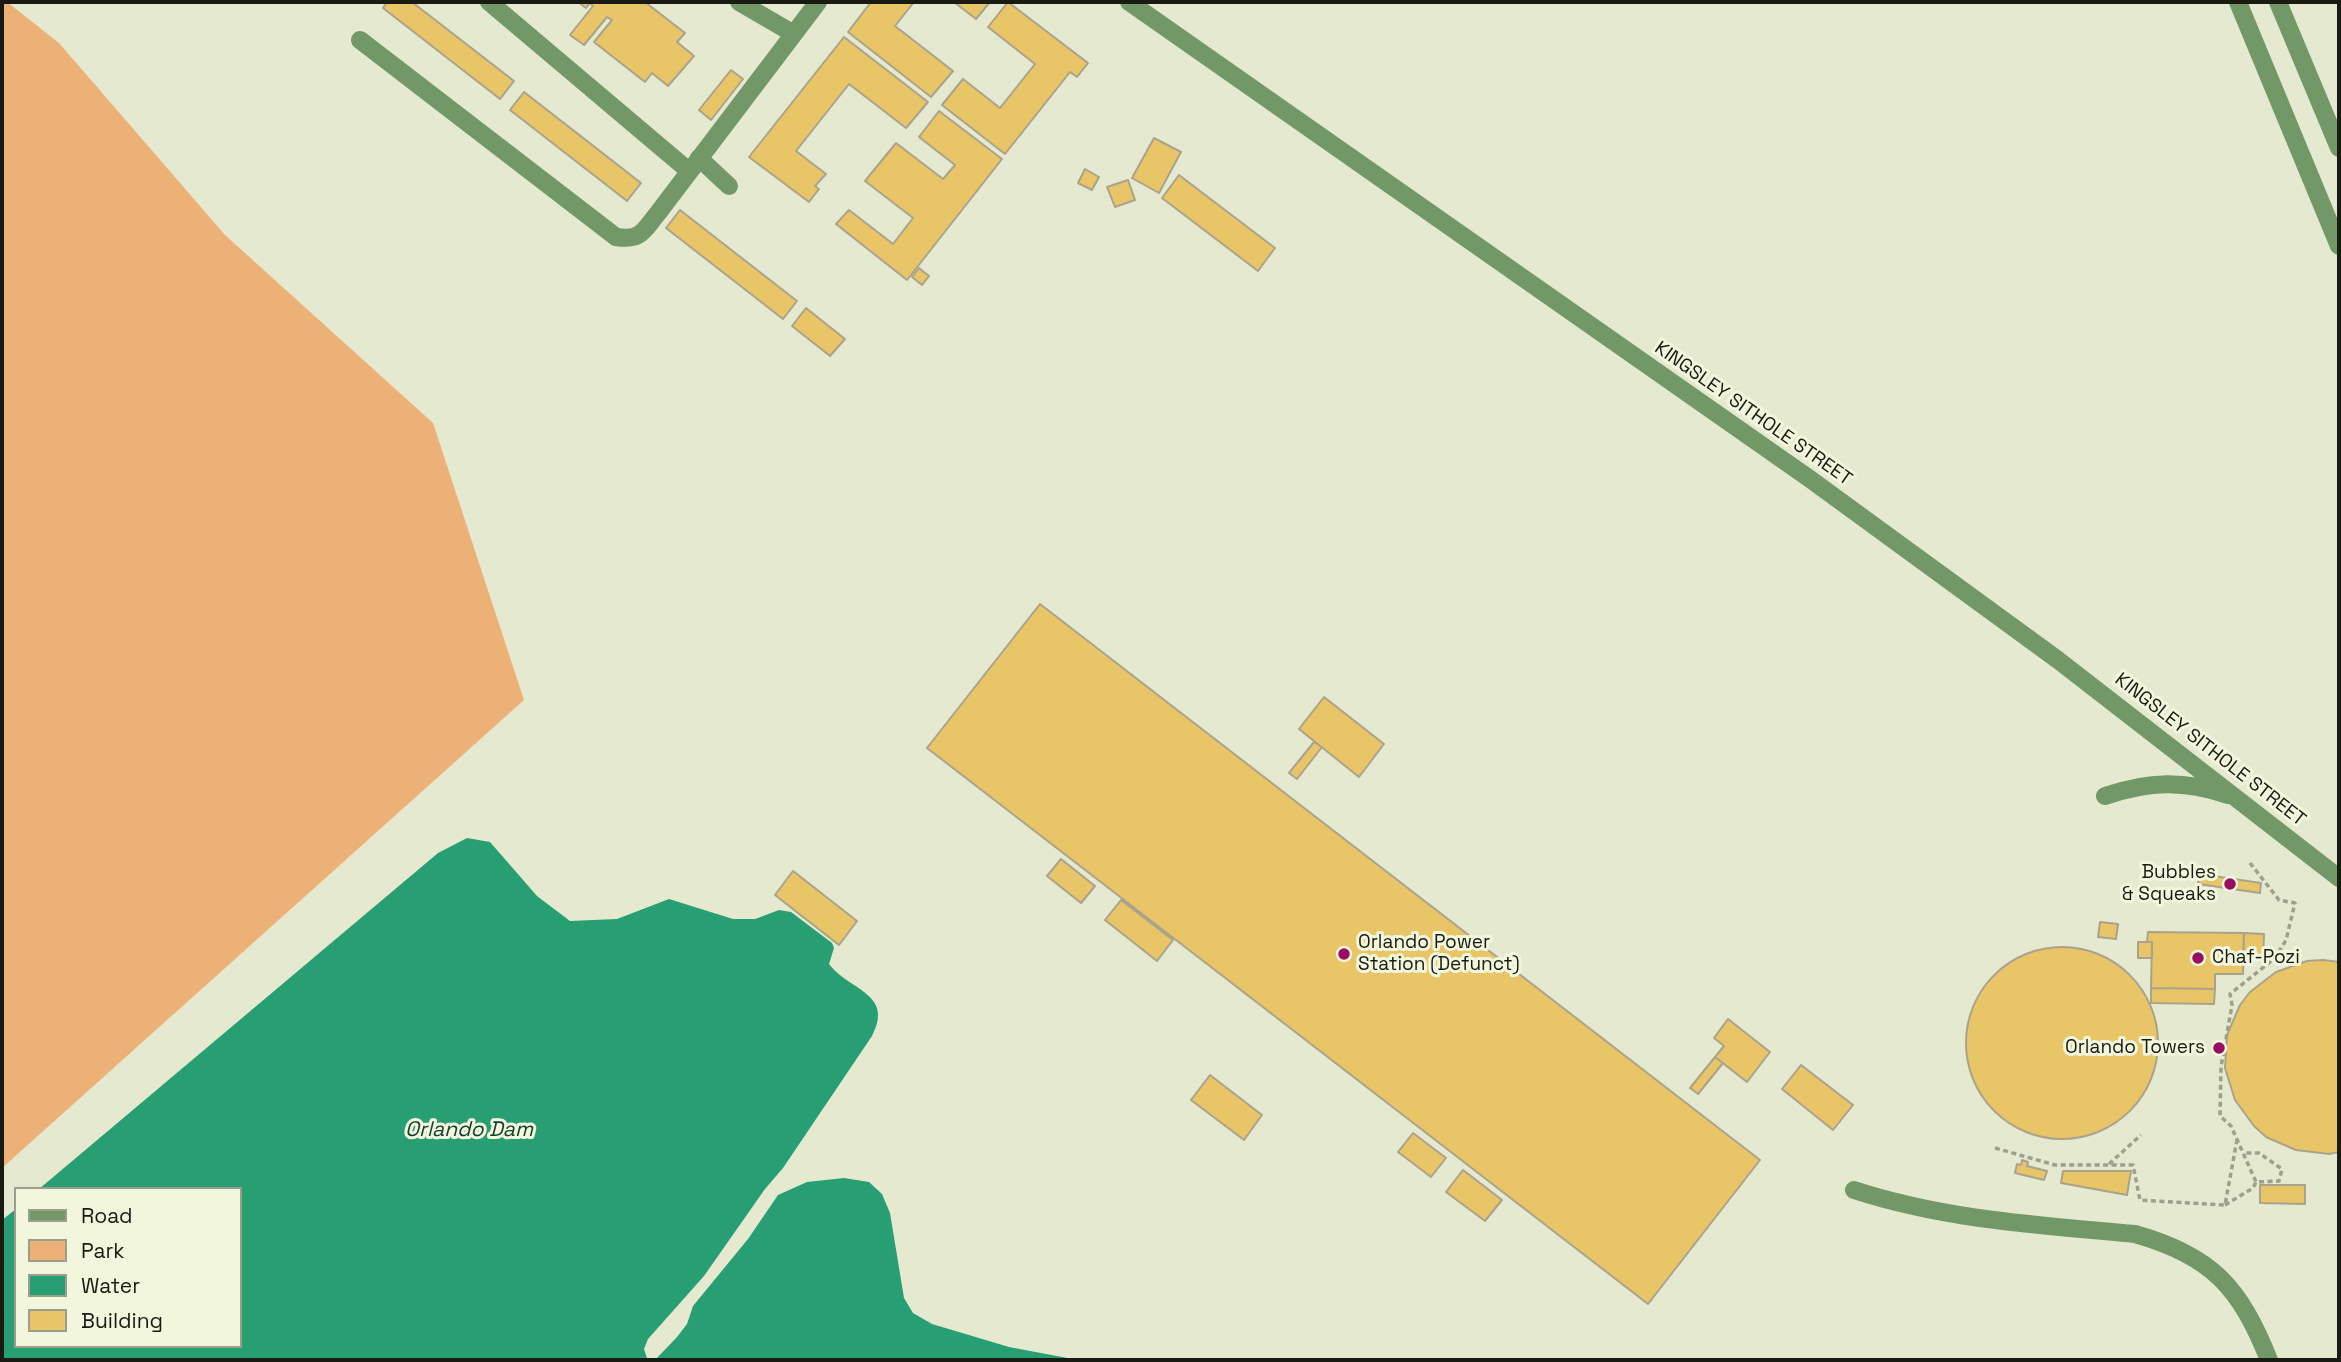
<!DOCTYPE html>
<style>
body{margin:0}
#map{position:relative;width:2341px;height:1362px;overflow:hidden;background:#e5e9d0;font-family:"Space Grotesk",sans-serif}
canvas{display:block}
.frame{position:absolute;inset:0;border:4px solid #191b12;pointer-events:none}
.legend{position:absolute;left:14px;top:1187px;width:228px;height:161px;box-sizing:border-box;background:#f2f6dd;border:2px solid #9b9e8c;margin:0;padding:9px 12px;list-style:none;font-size:21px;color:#191b12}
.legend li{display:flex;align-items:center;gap:14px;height:35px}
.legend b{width:35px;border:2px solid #9b9e8c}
</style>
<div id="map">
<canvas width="2341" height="1362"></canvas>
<div class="frame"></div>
<ul class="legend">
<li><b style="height:9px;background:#729868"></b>Road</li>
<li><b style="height:19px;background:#ecb177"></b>Park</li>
<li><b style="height:19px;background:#289e73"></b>Water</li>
<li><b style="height:19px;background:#e8c667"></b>Building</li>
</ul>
</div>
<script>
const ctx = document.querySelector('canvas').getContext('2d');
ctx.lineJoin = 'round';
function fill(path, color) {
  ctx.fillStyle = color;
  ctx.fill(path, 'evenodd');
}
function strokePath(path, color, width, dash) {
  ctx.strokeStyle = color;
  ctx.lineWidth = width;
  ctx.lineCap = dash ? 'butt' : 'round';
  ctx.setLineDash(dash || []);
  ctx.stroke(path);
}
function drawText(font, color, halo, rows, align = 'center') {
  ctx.font = font + ' "Space Grotesk",sans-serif';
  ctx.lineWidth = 6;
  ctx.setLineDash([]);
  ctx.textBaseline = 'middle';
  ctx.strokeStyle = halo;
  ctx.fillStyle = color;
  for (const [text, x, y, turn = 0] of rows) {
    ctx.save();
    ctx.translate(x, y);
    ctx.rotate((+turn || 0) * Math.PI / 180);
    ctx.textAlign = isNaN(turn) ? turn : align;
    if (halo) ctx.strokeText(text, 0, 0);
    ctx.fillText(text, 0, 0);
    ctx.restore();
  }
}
const green = new Path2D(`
 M 2,2 L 7,2 L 59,43 L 225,235 L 433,423 L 524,700 L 2,1168 Z`);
const water = new Path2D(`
 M 467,838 L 490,842 L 537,896 L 570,921 L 617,919 L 669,899 L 733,919 L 755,919 L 779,910 L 791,912 L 832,943 L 834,948 L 829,964 C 848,990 895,993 872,1036 L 783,1168 L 765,1189 L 704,1276 L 648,1339 L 644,1349 L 647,1358 L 656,1359 L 677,1337 L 687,1324 L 693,1306 L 748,1239 L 778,1195 L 807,1182 L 844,1178 L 869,1182 L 882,1194 L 890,1213 L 904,1298 L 913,1313 L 932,1324 L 1009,1347 L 1078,1360 L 2,1360 L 2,1220 L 16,1209 L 16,1346 L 240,1346 L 240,1189 L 39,1189 L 438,853 Z`);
const building = new Path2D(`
 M 387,2 L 412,2 L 514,81 L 500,99 L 383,8 Z
 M 578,2 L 645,2 L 685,33 L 677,42 L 694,56 L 668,86 L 652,73 L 645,82 L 594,42 L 612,20 L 607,17 L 584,45 L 570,35 L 593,6 L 590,3 L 586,8 Z
 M 871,2 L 914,2 L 895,26 L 953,71 L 931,97 L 848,32 Z
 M 954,2 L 990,2 L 976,19 Z
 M 1008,2 L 1088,63 L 1077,77 L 1070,72 L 1005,154 L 942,105 L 963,79 L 1000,108 L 1035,64 L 988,27 Z
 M 844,37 L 928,102 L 906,128 L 849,84 L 796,151 L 826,174 L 815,186 L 819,189 L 809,202 L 749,157 Z
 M 731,70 L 743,79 L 711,120 L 699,110 Z
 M 524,92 L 641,183 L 627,201 L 510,110 Z
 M 939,111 L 1002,159 L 907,280 L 836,224 L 849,210 L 893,244 L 913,218 L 865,181 L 896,143 L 943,179 L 955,165 L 919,137 Z
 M 1154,138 L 1181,152 L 1159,193 L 1132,178 Z
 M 1085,169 L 1099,177 L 1092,190 L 1078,183 Z
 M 1179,175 L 1275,248 L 1258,271 L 1162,198 Z
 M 1128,180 L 1135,200 L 1115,207 L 1107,187 Z
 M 680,210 L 797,301 L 783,319 L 666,228 Z
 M 919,268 L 929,276 L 922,285 L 912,277 Z
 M 806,308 L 845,339 L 830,356 L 792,326 Z
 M 1040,604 L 1760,1160 L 1648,1304 L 927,748 Z
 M 1324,697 L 1384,744 L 1359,777 L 1299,729 Z
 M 1314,742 L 1322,747 L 1297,779 L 1289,773 Z
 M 1061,859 L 1095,886 L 1081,903 L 1047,876 Z
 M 793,871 L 857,921 L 839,945 L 775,895 Z
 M 2200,874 L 2261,883 L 2260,893 L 2198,884 Z
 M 1121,900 L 1173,940 L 1157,961 L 1105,920 Z
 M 2100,922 L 2118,924 L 2116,939 L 2098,937 Z
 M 2148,932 L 2244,933 L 2243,974 L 2215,974 L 2215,989 L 2151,988 L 2152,942 L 2147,942 Z
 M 2244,933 L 2264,934 L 2263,958 L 2243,957 Z
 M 2138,942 L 2152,942 L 2152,958 L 2138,958 Z
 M1966 1043a96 96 0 1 1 192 0a96 96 0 1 1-192 0Z
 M 2323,960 L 2339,962 L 2339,1152 L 2329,1154 L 2296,1150 L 2266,1137 L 2254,1126 L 2235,1100 L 2225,1068 L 2227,1035 L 2240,1005 L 2250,992 L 2276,972 L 2307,961 Z
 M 2151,988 L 2215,989 L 2214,1004 L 2151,1003 Z
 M 1728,1019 L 1770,1052 L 1747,1082 L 1715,1057 L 1724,1046 L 1714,1038 Z
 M 1715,1057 L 1723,1063 L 1698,1094 L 1690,1088 Z
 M 1801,1065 L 1853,1105 L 1833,1130 L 1782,1089 Z
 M 1210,1075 L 1262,1115 L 1244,1140 L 1191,1100 Z
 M 1413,1133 L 1446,1158 L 1431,1177 L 1398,1152 Z
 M 2022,1160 L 2028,1162 L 2027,1166 L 2047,1171 L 2044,1180 L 2015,1173 L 2017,1164 L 2021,1165 Z
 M 1463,1170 L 1502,1200 L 1485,1221 L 1446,1192 Z
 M 2063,1171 L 2131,1171 L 2127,1195 L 2061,1183 Z
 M 2260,1185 L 2305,1185 L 2305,1204 L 2260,1203 Z`);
const path = new Path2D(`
 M 2250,863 L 2279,900 L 2295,903 L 2286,940 L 2275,958 L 2230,994 L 2232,1005 L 2221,1067 L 2220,1116 L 2231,1126 L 2256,1182
 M 1995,1148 L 2055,1165 L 2133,1165 L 2140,1200 L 2225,1205 L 2237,1140
 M 2109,1164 L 2141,1135
 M 2225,1205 L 2253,1188 L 2256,1182 L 2279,1181 L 2282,1169 L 2259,1153 L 2243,1153`);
const minor = new Path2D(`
 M 489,2 L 689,171
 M 739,2 L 794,34
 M 1129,2 L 1810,479 L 2058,660 L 2339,878
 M 2238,2 L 2339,246
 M 2278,2 L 2339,148
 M 360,40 L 616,237 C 641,241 643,231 658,213 L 818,2
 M 699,158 L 729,186
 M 2105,796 C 2149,781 2184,780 2228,795
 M 1854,1190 C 1946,1220 2039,1225 2135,1234 C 2213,1256 2240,1288 2269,1360`);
const markers = [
 [2230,884,7,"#980d61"],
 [1344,954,7,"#980d61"],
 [2198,958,7,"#980d61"],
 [2219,1048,7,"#980d61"]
];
const streetNames = [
 ["KINGSLEY SITHOLE STREET",1753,414,35],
 ["KINGSLEY SITHOLE STREET",2210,750,38]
];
const poiNames = [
 ["Bubbles",2216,873],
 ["& Squeaks",2216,895],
 ["Orlando Power",1358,943,"left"],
 ["Station (Defunct)",1358,965,"left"],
 ["Chaf-Pozi",2212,958,"left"],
 ["Orlando Towers",2205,1048]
];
const waterNames = [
 ["Orlando Dam",469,1130]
];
fill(green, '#ecb177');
fill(water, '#289e73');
fill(building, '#e8c667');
strokePath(building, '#aba28c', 2);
strokePath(path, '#9da08d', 3.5, [5, 3.5]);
strokePath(minor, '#729868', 18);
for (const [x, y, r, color] of markers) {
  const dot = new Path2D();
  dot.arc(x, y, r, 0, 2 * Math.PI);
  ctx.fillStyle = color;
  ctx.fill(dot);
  strokePath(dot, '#f2f6dd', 2.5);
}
drawText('19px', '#191b12', '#f2f6dd', streetNames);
drawText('19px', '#191b12', '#f2f6dd', poiNames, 'right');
drawText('italic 21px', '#0f3f2d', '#f2f6dd', waterNames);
</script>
